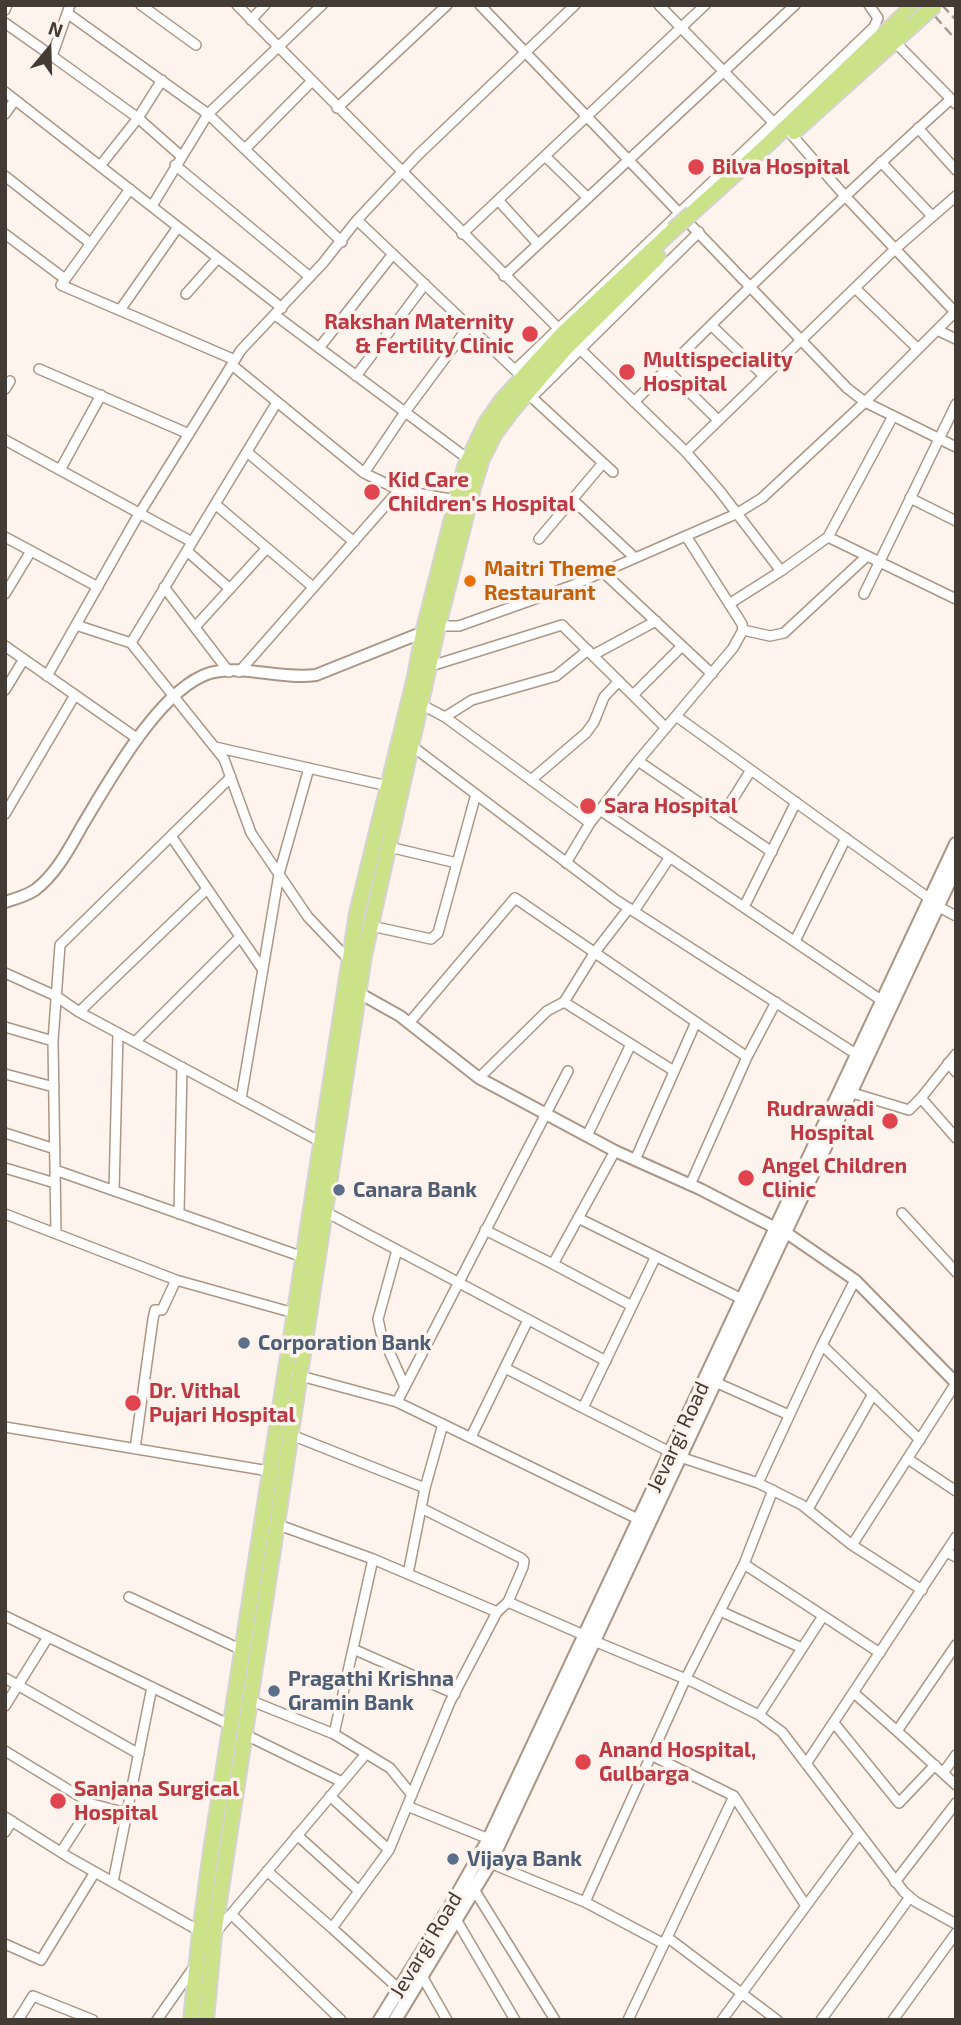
<!DOCTYPE html>
<style>
body{margin:0}
#map{position:relative;width:961px;height:2025px;overflow:hidden;background:#fef4ed;font-family:"Exo 2",sans-serif}
canvas{display:block}
.frame{position:absolute;inset:0;border:7px solid #443b34;pointer-events:none}
.north{position:absolute;left:14px;top:14px;width:70px;height:70px;-webkit-text-stroke:5px #fef4ed;paint-order:stroke;rotate:19deg;font-size:19px;font-weight:700;line-height:28px;text-align:center;color:#443b34}
.north::after{content:'';display:block;margin:auto;width:24px;height:32px;background:#443b34;clip-path:polygon(50% 0,100% 100%,50% 72%,0 100%)}
</style>
<div id="map">
<canvas width="961" height="2025"></canvas>
<div class="frame"></div>
<div class="north">N</div>
</div>
<script>
const ctx = document.querySelector('canvas').getContext('2d');
ctx.lineJoin = 'round';
function strokePath(path, color, width, dash) {
  ctx.strokeStyle = color;
  ctx.lineWidth = width;
  ctx.lineCap = dash ? 'butt' : 'round';
  ctx.setLineDash(dash || []);
  ctx.stroke(path);
}
function drawText(font, color, halo, rows, align = 'center') {
  ctx.font = font + ' "Exo 2",sans-serif';
  ctx.lineWidth = 7;
  ctx.setLineDash([]);
  ctx.textBaseline = 'middle';
  ctx.strokeStyle = halo;
  ctx.fillStyle = color;
  for (const [text, x, y, turn = 0] of rows) {
    ctx.save();
    ctx.translate(x, y);
    ctx.rotate((+turn || 0) * Math.PI / 180);
    ctx.textAlign = isNaN(turn) ? turn : align;
    if (halo) ctx.strokeText(text, 0, 0);
    ctx.fillText(text, 0, 0);
    ctx.restore();
  }
}
const minor = new Path2D(`
 M 141,5 L 196,45
 M 237,5 L 558,328
 M 480,5 L 847,388 L 865,402 L 956,447
 M 659,5 L 773,122
 M 5,10 L 7,5
 M 67,13 L 208,114 L 342,242
 M 251,20 L 265,5
 M 5,23 L 52,56 L 70,5
 M 894,41 L 956,104
 M 52,56 L 138,118 L 181,156
 M 5,92 L 282,308
 M 337,108 L 447,5
 M 5,114 L 15,100
 M 918,128 L 956,170
 M 791,134 L 844,195 L 955,312
 M 245,149 L 311,82
 M 545,156 L 588,198
 M 881,162 L 932,216
 M 175,165 L 310,277
 M 100,166 L 138,118 L 162,80
 M 5,176 L 90,243
 M 130,189 L 61,285 L 235,360
 M 498,200 L 538,244
 M 152,206 L 208,114 L 322,5
 M 357,220 L 518,373
 M 5,234 L 65,279
 M 462,234 L 705,5
 M 504,276 L 795,5
 M 855,288 L 918,349
 M 186,294 L 218,258
 M 120,310 L 178,227
 M 275,315 L 468,459
 M 711,325 L 764,376
 M 937,330 L 956,339
 M 319,348 L 393,254
 M 579,348 L 686,452 L 719,490 L 781,571
 M 232,365 L 364,473
 M 39,369 L 189,434
 M 515,370 L 874,27 L 878,18 L 869,5
 M 667,370 L 718,420
 M 356,376 L 425,284
 M 5,389 L 10,381
 M 527,393 L 613,472
 M 536,393 L 699,232
 M 277,402 L 131,643 L 224,759 L 251,833 L 308,917 L 350,961
 M 634,402 C 737,298 842,197 951,99
 M 893,416 L 828,537 L 956,599
 M 5,440 L 192,542
 M 247,452 L 354,542
 M 686,452 L 895,249 L 956,196
 M 60,470 L 101,395
 M 910,498 L 956,521
 M 572,499 L 635,558
 M 456,500 L 399,490 L 364,473 L 405,412 L 469,326
 M 215,504 L 313,587
 M 5,537 L 98,587
 M 539,539 L 603,463
 M 187,551 L 230,589
 M 603,572 L 712,674
 M 164,587 L 229,672
 M 5,594 L 31,551
 M 864,594 L 956,404
 M 729,604 L 781,571 L 828,537
 M 76,625 L 131,643
 M 438,626 L 459,626 L 571,586 L 736,514 L 762,498 L 865,402 L 956,311
 M 195,627 L 267,548
 M 743,630 L 770,636 L 784,633 L 867,556
 M 5,646 L 138,739
 M 593,655 L 656,621
 M 431,666 L 562,625 L 666,728
 M 239,672 L 399,490
 M 47,676 L 136,519 L 241,350 L 323,263 L 357,220 L 418,155 L 575,5
 M 5,690 L 24,659
 M 633,695 L 682,646
 M 422,705 L 445,717 L 590,823 L 638,761 L 733,648 L 743,630 L 742,624 L 686,536
 M 676,716 L 930,899
 M 445,717 L 472,700 L 556,676 L 588,650
 M 412,746 L 616,900 L 856,1054
 M 215,747 L 388,786
 M 638,761 L 772,852
 M 231,777 L 60,945 L 53,1041 L 55,1170 L 303,1257
 M 531,780 L 586,733 L 594,722 L 604,697 L 619,681
 M 600,810 L 881,1000
 M 5,814 L 75,695
 M 721,818 L 751,770
 M 171,836 L 263,970
 M 389,847 L 457,863
 M 566,863 L 590,823
 M 937,906 L 956,916
 M 744,907 L 796,802
 M 629,908 L 595,952 L 564,1002 L 674,1071
 M 634,911 L 670,857
 M 371,926 L 431,939 L 438,933 L 476,794
 M 795,941 L 846,838
 M 5,973 L 56,996 L 79,1012 L 321,1142
 M 79,1012 L 207,889
 M 409,1023 L 515,898 L 747,1057 L 776,1002
 M 5,1027 L 53,1041
 M 135,1042 L 240,937
 M 948,1063 L 956,1072
 M 5,1074 L 54,1087
 M 479,1078 L 547,1011 L 564,1002
 M 846,1091 L 909,1110 L 921,1098 L 956,1054
 M 921,1098 L 956,1138
 M 241,1099 L 279,874 L 309,768
 M 5,1133 L 55,1149
 M 587,1136 L 631,1044
 M 635,1160 L 696,1022
 M 5,1168 L 55,1183
 M 55,1170 L 56,1233
 M 690,1185 L 747,1057
 M 114,1191 L 118,1033
 M 324,1211 L 606,1361
 M 902,1213 L 956,1272
 M 5,1214 L 176,1280 L 294,1313
 M 179,1214 L 182,1067
 M 578,1218 L 742,1299
 M 485,1230 L 553,1264 L 615,1151
 M 397,1250 L 378,1319 L 381,1333 L 405,1387
 M 655,1258 L 583,1408 L 680,1457 L 758,1483 L 802,1505 L 852,1545 L 956,1383
 M 553,1264 L 632,1306
 M 822,1345 L 920,1440
 M 505,1368 L 583,1408
 M 297,1375 L 397,1402 L 640,1520
 M 715,1382 L 789,1415
 M 397,1402 L 568,1071
 M 5,1427 L 269,1471
 M 289,1434 L 425,1488 L 443,1424
 M 471,1437 L 528,1320
 M 135,1449 L 153,1319 L 155,1310 L 162,1310 L 176,1280
 M 908,1459 L 956,1491
 M 758,1483 L 822,1345 L 855,1280
 M 421,1508 L 521,1558 L 524,1561 L 523,1567 L 508,1602
 M 808,1509 L 873,1394
 M 276,1524 L 373,1559 L 497,1612 L 508,1602 L 586,1636
 M 852,1545 L 922,1590
 M 946,1552 L 956,1557
 M 744,1564 L 880,1653
 M 408,1574 L 425,1488
 M 129,1597 L 242,1650
 M 720,1611 L 802,1648
 M 5,1616 L 230,1725
 M 594,1641 L 693,1682 L 759,1715 L 782,1732 L 904,1892 L 916,1902 L 956,1924
 M 353,1649 L 455,1694
 M 5,1678 L 139,1754
 M 854,1693 L 897,1731 L 956,1645
 M 249,1700 L 334,1734 L 390,1768 L 412,1795
 M 5,1706 L 48,1637
 M 759,1715 L 823,1616
 M 834,1723 L 899,1803 L 935,1765
 M 897,1731 L 956,1785
 M 244,1734 L 342,1782
 M 334,1734 L 373,1559
 M 5,1751 L 92,1804 L 61,1852
 M 651,1755 L 734,1796 L 806,1906
 M 806,1764 L 956,1537
 M 943,1773 L 956,1755
 M 330,1796 L 389,1850
 M 92,1804 L 127,1813
 M 407,1806 L 489,1839
 M 5,1817 L 70,1858 L 203,1933
 M 5,1832 L 12,1821
 M 297,1835 L 359,1891
 M 490,1863 L 585,1902 L 686,1678 L 744,1564 L 773,1490
 M 267,1871 L 332,1928
 M 113,1882 L 152,1687
 M 895,1882 L 956,1803
 M 475,1891 L 555,2020
 M 585,1902 L 664,1944
 M 231,1914 L 341,2020
 M 457,1921 L 515,2020
 M 216,1932 L 366,1754
 M 667,1937 L 777,2020
 M 5,1944 L 41,1960 L 95,1872
 M 422,1976 L 447,2020
 M 399,1989 L 332,1928 L 389,1850 L 450,1702 L 497,1612
 M 18,2020 L 33,1996 L 93,2020
 M 157,2020 L 194,1967
 M 628,2020 L 734,1796
 M 722,2020 L 859,1834
 M 821,2020 L 910,1897
 M 893,2020 L 956,1933`);
const tertiary = new Path2D(`
 M 5,902 C 15,899 26,896 35,890 C 56,874 69,849 82,826 C 108,783 160,688 210,673 C 241,664 282,680 316,675 L 426,631
 M 353,992 L 359,993 L 400,1016 L 479,1078 L 615,1151 L 700,1189 L 791,1236 L 855,1280 L 956,1383`);
const secondary = new Path2D(`
 M 380,2020 L 452,1904 L 489,1839 L 956,844
 M 395,2020 L 490,1863 L 956,867`);
const primary = new Path2D(`
 M 794,132 L 913,25
 M 692,213 L 764,148 L 914,5
 M 191,2020 L 200,1932 L 211,1851 L 357,913 L 415,677 L 423,633 L 465,467 L 486,423 L 502,400 L 563,333 L 673,230
 M 206,2020 L 214,1935 L 364,956 L 438,626 L 473,488 L 482,459 L 494,435 L 511,412 L 566,348 L 658,257`);
const rail = new Path2D(`
 M 925,5 L 956,40
 M 942,5 L 956,20`);
const primaryBridge = new Path2D(`
 M 913,25 L 935,5
 M 673,230 L 692,213`);
const markers = [
 [696,167,9,"#e0444e"],
 [530,334,9,"#e0444e"],
 [627,372,9,"#e0444e"],
 [372,492,9,"#e0444e"],
 [470,581,7,"#e8710a"],
 [588,806,9,"#e0444e"],
 [890,1121,9,"#e0444e"],
 [746,1178,9,"#e0444e"],
 [339,1190,7,"#5c6f8a"],
 [244,1343,7,"#5c6f8a"],
 [133,1403,9,"#e0444e"],
 [274,1691,7,"#5c6f8a"],
 [583,1762,9,"#e0444e"],
 [58,1801,9,"#e0444e"],
 [453,1859,7,"#5c6f8a"]
];
const healthNames = [
 ["Bilva Hospital",712,167],
 ["Rakshan Maternity",514,322,"right"],
 ["& Fertility Clinic",514,346,"right"],
 ["Multispeciality",643,360],
 ["Hospital",643,384],
 ["Kid Care",388,480],
 ["Children's Hospital",388,504],
 ["Sara Hospital",604,806],
 ["Rudrawadi",874,1109,"right"],
 ["Hospital",874,1133,"right"],
 ["Angel Children",762,1166],
 ["Clinic",762,1190],
 ["Dr. Vithal",149,1391],
 ["Pujari Hospital",149,1415],
 ["Anand Hospital,",599,1750],
 ["Gulbarga",599,1774],
 ["Sanjana Surgical",74,1789],
 ["Hospital",74,1813]
];
const foodNames = [
 ["Maitri Theme",484,569],
 ["Restaurant",484,593]
];
const serviceNames = [
 ["Canara Bank",353,1190],
 ["Corporation Bank",258,1343],
 ["Pragathi Krishna",288,1679],
 ["Gramin Bank",288,1703],
 ["Vijaya Bank",467,1859]
];
const streetNames = [
 ["Jevargi Road",678,1437,-65],
 ["Jevargi Road",426,1945,-59]
];
strokePath(minor, '#ac9685', 12);
strokePath(tertiary, '#ac9685', 14);
strokePath(secondary, '#ac9685', 16);
strokePath(primary, '#d6d4d2', 18);
strokePath(minor, '#fff', 9);
strokePath(tertiary, '#fff', 10);
strokePath(secondary, '#fff', 12);
strokePath(primary, '#cbe289', 14);
strokePath(rail, '#a59c95', 2.5, [10, 5]);
strokePath(primaryBridge, '#d6d4d2', 18, []);
strokePath(primaryBridge, '#cbe289', 14);
for (const [x, y, r, color] of markers) {
  const dot = new Path2D();
  dot.arc(x, y, r, 0, 2 * Math.PI);
  ctx.fillStyle = color;
  ctx.fill(dot);
  strokePath(dot, '#fef4ed', 2.5);
}
drawText('bold 21px', '#be3a42', '#fef4ed', healthNames, 'left');
drawText('bold 21px', '#c56008', '#fef4ed', foodNames, 'left');
drawText('bold 21px', '#4e5e75', '#fef4ed', serviceNames, 'left');
drawText('21px', '#443b34', '#fef4ed', streetNames);
</script>
